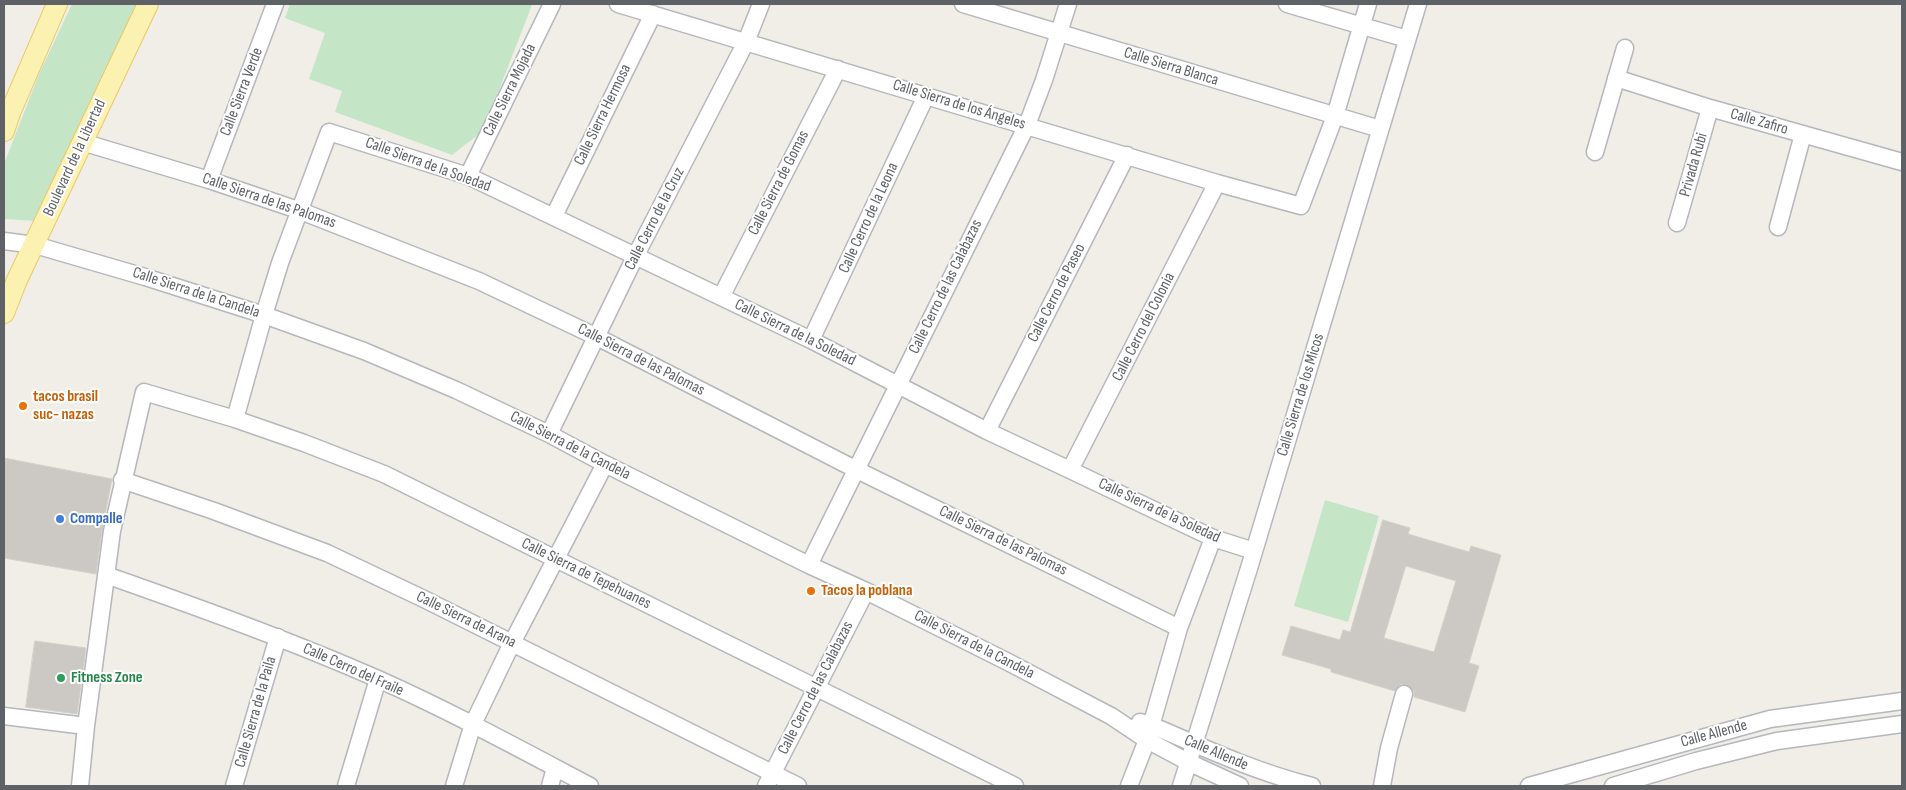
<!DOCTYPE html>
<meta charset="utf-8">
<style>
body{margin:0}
#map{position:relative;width:1906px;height:790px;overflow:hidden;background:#f0eee7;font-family:"Sofia Sans Condensed",sans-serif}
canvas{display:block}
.frame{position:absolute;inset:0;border:5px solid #5e6267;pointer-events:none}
</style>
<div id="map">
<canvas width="1906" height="790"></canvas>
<div class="frame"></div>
</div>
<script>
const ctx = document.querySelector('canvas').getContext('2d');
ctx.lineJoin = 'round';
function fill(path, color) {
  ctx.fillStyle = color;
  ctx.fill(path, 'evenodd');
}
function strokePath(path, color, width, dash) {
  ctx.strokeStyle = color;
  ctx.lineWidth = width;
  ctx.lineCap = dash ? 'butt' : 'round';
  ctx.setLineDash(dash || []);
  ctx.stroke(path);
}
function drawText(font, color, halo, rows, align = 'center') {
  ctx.font = font + ' "Sofia Sans Condensed",sans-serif';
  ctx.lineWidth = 4;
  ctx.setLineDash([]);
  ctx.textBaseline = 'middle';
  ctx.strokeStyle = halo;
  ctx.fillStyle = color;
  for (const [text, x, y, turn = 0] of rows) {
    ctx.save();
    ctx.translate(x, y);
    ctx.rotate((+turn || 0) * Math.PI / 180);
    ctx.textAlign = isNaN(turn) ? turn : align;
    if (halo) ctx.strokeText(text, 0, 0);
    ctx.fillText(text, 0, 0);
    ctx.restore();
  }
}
const green = new Path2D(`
 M 72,4 L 139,4 L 36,221 L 4,219 L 4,164 L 39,74 Z
 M 290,4 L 529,4 L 532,5 L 483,131 L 452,155 L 335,112 L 342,91 L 309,79 L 325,33 L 285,18 Z
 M 1325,500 L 1379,516 L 1348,622 L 1294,606 Z`);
const building = new Path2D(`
 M 4,458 L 112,479 L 102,530 L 96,574 L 4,558 Z
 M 1383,520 L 1410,528 L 1408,534 L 1469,552 L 1471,546 L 1501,555 L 1469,663 L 1479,666 L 1465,712 L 1414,697 L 1414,691 L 1407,685 L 1401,684 L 1395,691 L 1331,672 L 1331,669 L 1282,655 L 1291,626 L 1340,640 L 1343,630 L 1350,632 ZM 1406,566 L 1456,581 L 1434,652 L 1384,638 Z
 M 35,641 L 86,648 L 77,714 L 26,707 Z`);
const minor = new Path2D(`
 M 618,4 L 1217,183 L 1301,206 L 1335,116 L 1368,4
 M 963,4 L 1380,129
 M 1287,4 L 1407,39
 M 1616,78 L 1710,108 L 1902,162
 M 82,142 L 209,180 L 298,210 L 479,281 L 597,337 L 857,470 L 1179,628
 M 1595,152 L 1625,48
 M 468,176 L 552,4
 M 209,180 L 275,4
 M 554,216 L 653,14
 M 1677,223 L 1710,108
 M 1778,227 L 1803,134
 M 4,241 L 35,245 L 145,277 L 264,315 L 364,351 L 456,390 L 549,434 L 605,464 L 809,565 L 866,591 L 1008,662 L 1111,716 L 1147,740 L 1188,762 L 1240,786
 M 721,297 L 838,69
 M 811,340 L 926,96
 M 235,419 L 264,315 L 280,263 L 329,132 L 468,176 L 811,340 L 987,431 L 1070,470 L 1213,538 L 1254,551
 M 987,431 L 1127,155
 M 549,434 L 635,257 L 746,42 L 761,4
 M 1070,470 L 1217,183
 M 122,480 L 214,511 L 327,553 L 424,599 L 798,786
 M 809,565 L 1027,125 L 1044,80 L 1068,4
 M 106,575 C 197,607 289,640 378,679 C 450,711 520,749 590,786
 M 4,716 L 86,726
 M 1140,722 L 1151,725 C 1204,748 1256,772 1312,786
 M 80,786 L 86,726 L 112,531 L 144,392 L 235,419 L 304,443 L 384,474 L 1015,786
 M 234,786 L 278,637
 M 346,786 L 378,679
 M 454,786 L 473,724 L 512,643 L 605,464
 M 550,786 L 555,768
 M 766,786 L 866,591
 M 1129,786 L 1147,740 L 1179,628 L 1213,538
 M 1181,786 L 1250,565 L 1418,4
 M 1382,786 L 1389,748 L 1404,694
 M 1529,786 L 1770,719 L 1902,701
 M 1613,786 L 1696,761 L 1777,741 L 1902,724`);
const major = new Path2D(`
 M 4,131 L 10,113 L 57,4
 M 4,313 L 17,280 L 148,4`);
const markers = [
 [23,406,5,"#e8710a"],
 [60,519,5,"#3f7fe0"],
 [811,591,5,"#e8710a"],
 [61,678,5,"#2e9e5b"]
];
const streetNames = [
 ["Calle Sierra Blanca",1171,67,17],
 ["Calle Sierra Mojada",510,90,-64],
 ["Calle Sierra Verde",242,92,-69],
 ["Calle Sierra de los Ángeles",959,105,17],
 ["Calle Sierra Hermosa",603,115,-64],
 ["Calle Zafiro",1759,122,16],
 ["Boulevard de la Libertad",75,158,-65],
 ["Calle Sierra de la Soledad",428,165,20],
 ["Privada Rubi",1694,165,-74],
 ["Calle Sierra de Gomas",779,183,-63],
 ["Calle Sierra de las Palomas",269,201,19],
 ["Calle Cerro de la Leona",869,218,-65],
 ["Calle Cerro de la Cruz",655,219,-63],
 ["Calle Cerro de las Calabazas",946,287,-64],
 ["Calle Sierra de la Candela",196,293,18],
 ["Calle Cerro de Paseo",1057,293,-63],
 ["Calle Cerro del Colonia",1144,327,-63],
 ["Calle Sierra de la Soledad",795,333,26],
 ["Calle Sierra de las Palomas",641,360,27],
 ["Calle Sierra de los Micos",1301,395,-73],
 ["Calle Sierra de la Candela",570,446,27],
 ["Calle Sierra de la Soledad",1159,511,25],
 ["Calle Sierra de las Palomas",1003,541,26],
 ["Calle Sierra de Tepehuanes",586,574,26],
 ["Calle Sierra de Arana",466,620,26],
 ["Calle Sierra de la Candela",974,645,27],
 ["Calle Cerro del Fraile",353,670,24],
 ["Calle Cerro de las Calabazas",816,688,-63],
 ["Calle Sierra de la Paila",256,712,-74],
 ["Calle Allende",1714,734,-15],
 ["Calle Allende",1216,753,23]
];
const foodNames = [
 ["tacos brasil",33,397],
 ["suc- nazas",33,415],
 ["Tacos la poblana",821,591]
];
const shopNames = [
 ["Compalle",70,519]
];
const leisureNames = [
 ["Fitness Zone",71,678]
];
fill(green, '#c5e6c6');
fill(building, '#ccc9c4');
strokePath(building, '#d4d0c6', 1);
strokePath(minor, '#b4b7bb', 19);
strokePath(major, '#ebc865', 22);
strokePath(minor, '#fff', 16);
strokePath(major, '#fbf1b1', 20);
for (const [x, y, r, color] of markers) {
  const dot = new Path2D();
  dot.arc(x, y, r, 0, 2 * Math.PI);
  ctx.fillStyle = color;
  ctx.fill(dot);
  strokePath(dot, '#fff', 2);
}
drawText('16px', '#5e6267', '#fff', streetNames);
drawText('bold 16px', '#c56008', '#fff', foodNames, 'left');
drawText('bold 16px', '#366cbe', '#fff', shopNames, 'left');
drawText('bold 16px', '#27864d', '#fff', leisureNames, 'left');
</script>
